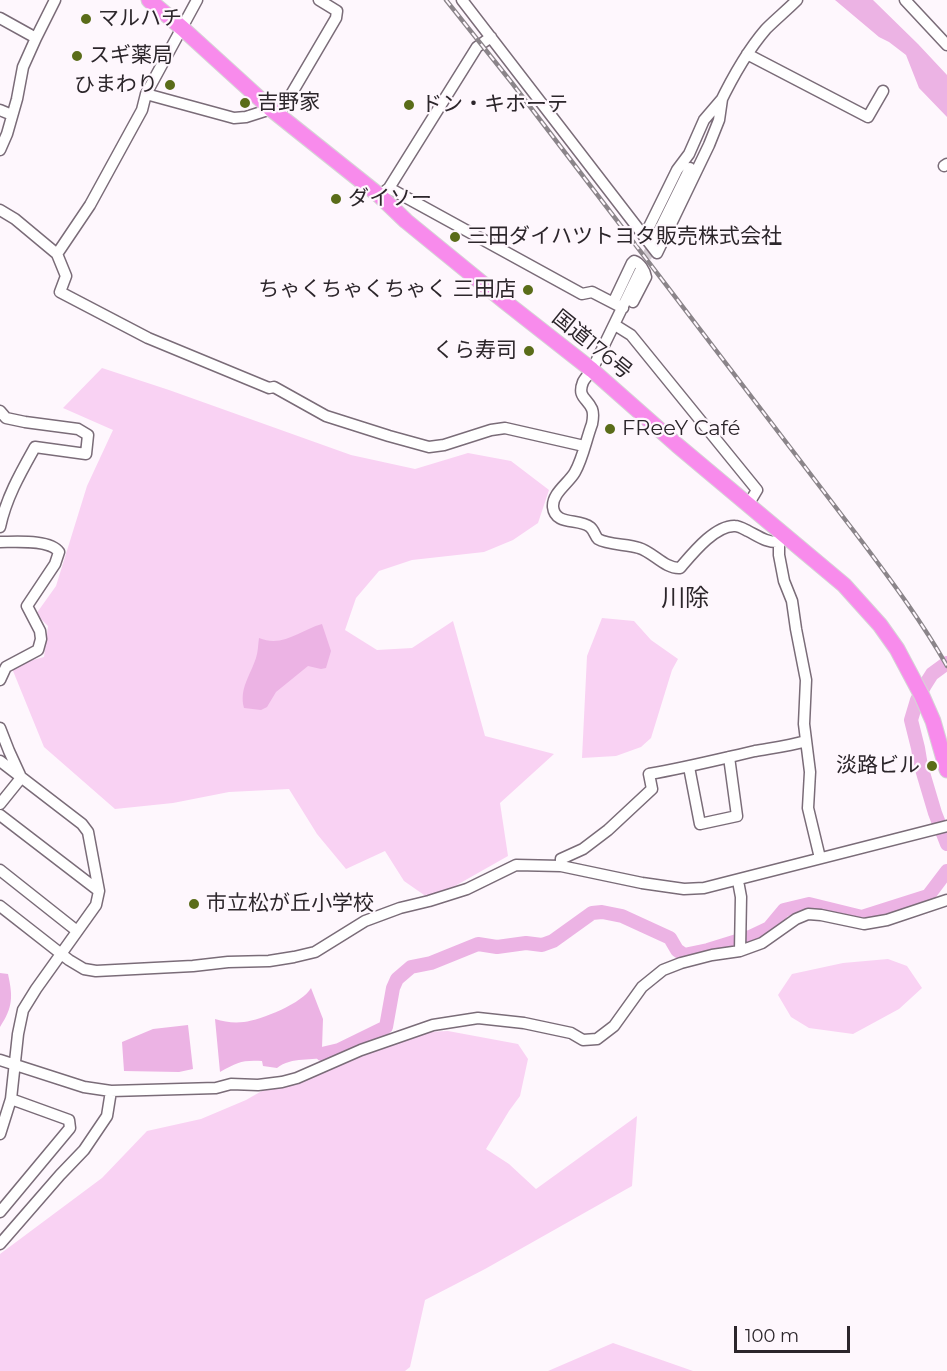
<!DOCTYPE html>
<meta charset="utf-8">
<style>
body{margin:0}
#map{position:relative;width:947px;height:1371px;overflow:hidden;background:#fef7fd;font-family:Montserrat,sans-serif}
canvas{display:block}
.scale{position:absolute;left:734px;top:1326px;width:116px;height:27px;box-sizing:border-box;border:3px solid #2c262b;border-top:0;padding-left:8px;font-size:18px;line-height:21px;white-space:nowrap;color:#2c262b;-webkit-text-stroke:4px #fef7fd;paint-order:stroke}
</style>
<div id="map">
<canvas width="947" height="1371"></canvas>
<div class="scale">100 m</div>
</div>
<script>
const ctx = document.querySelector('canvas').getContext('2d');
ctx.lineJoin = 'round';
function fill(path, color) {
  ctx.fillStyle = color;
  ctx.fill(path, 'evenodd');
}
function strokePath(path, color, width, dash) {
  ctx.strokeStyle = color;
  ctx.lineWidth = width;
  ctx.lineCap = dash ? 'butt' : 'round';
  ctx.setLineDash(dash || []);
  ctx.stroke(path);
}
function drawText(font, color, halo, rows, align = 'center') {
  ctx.font = font + ' Montserrat,"Noto Sans JP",sans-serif';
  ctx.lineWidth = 4.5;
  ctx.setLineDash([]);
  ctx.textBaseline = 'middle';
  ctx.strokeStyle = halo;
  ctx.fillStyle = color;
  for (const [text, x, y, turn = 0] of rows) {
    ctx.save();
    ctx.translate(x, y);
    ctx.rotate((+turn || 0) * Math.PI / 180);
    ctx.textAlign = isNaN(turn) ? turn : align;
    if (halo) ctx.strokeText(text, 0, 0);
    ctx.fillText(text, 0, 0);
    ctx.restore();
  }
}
const green = new Path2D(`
 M 102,368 L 169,390 L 351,455 L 415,469 L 468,453 L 511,461 L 549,490 L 538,523 L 513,540 L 484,552 L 412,560 L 379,571 L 356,598 L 345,630 L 377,650 L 412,648 L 453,621 L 485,736 L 554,754 L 500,803 L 508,856 L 455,886 L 427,897 L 404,881 L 385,851 L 346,869 L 317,834 L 289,789 L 229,792 L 173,803 L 115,809 L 44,747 L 11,666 L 44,657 L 48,626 L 36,614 L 56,586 L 87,486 L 113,430 L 63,408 Z
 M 602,618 L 634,621 L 651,640 L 678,659 L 672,670 L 651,738 L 641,747 L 616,756 L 582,758 L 587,656 Z
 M 888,959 L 907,966 L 922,988 L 899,1009 L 853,1034 L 809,1028 L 791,1017 L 778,995 L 792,974 L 843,963 Z
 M 448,1031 L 518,1044 L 528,1059 L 520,1096 L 509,1111 L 486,1149 L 509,1164 L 536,1189 L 637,1116 L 632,1186 L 485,1269 L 425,1300 L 410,1367 L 405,1371 L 0,1371 L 0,1254 L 102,1178 L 147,1131 L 201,1119 L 246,1100 L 288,1076 L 335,1056 L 378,1034 Z
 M 613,1343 L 693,1371 L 548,1371 Z`);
const water = new Path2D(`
 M 835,0 L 873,0 L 918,44 L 947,75 L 947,117 L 919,88 L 906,55 L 889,42 L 879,37 Z
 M 322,624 L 331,651 L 326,668 L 321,669 L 308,666 L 276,692 L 267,707 L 261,710 L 244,708 C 239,689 250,676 256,658 C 258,652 258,645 259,638 C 283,648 300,630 322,624 Z
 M 0,973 L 8,974 C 13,997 13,1007 0,1027 Z
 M 311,988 L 323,1019 L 322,1048 L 329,1056 C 312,1062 292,1056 277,1068 L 263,1066 L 262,1061 C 242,1060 238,1062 220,1072 L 215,1019 C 225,1022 233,1023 244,1022 C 261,1020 303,1003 311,988 Z
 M 188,1025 L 193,1069 L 179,1072 L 124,1071 L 122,1042 L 153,1029 Z`);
const river = new Path2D(`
 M 947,663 L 932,674 L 925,685 L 917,700 L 911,720 L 918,748 L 921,766 L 935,813 L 947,844
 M 322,1054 L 339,1050 L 386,1027 L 393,988 L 397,979 L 411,967 L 431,963 L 478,944 L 497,947 L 526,943 L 542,945 L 553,941 L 592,913 L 602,912 L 622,916 L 670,938 L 677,950 L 684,955 L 708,950 L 750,937 L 769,928 L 784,910 L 809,904 L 862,917 L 928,896 L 947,871`);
const minorTunnel = new Path2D(`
 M 640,271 L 653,243`);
const minor = new Path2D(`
 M 462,0 L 657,253 L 709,145 L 719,120 L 722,99
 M 905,0 L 947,45
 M 0,18 L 36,38
 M 747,54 L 868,117 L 883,91
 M 146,94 L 234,118 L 246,117 L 271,109
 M 719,105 C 732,78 747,51 766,29 C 776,19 787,10 797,0
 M 0,110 L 12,115
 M 279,115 L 336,18 L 337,11 L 319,0
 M 0,150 L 7,134 L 17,99 L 23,67 L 36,38 L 55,0
 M 944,166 L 947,164
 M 389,188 L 582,294 L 592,292 L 623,308
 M 384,192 L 389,188 L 477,47 L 491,37
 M 0,210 L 15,219 L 57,254 L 66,276 L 60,292 L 148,338 L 269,388 L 274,387 L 326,416 L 389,436 L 429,447 L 444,445 L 491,430 L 505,428 L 584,446
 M 644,237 L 677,170 L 689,154 L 704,120 L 722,99
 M 653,243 L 690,168
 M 57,254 L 90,205 L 142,110 L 146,94 L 197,0
 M 640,271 L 592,370 C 589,374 585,378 583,382 C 577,397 587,398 592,409 C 594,414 593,419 592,424 C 586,440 583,458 575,472 C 569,483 552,493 553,507 C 555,526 579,518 590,527 C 594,530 595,536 598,539 C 608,545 628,544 639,548 C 653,552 665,569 680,568 C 692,554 715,525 735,526 C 739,526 744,529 748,531 C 758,536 767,543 779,542
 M 613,303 L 632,263 L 634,261 C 640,263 645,271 646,277 L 633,302
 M 615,325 L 631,335 L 757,490 L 748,505
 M 0,411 L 6,418 L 25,422 L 78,429 L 88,435 L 86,454 L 35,447 C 21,472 6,498 0,527
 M 781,537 L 779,542 L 779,555 L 784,581 L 792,601 L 796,629 L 806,680 L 804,724 L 810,772 L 808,808 L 820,858
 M 0,542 C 15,542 50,539 59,552 L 55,564 L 27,606 L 40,631 L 41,639 L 38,650 L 6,667 L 0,680
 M 0,728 L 9,751 L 20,775
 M 0,761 L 82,824 L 88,832 L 99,891 L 96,905 L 36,989 L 23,1010 L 18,1034 L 11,1099 L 0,1134
 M 689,767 L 700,824 L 737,816 L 729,757
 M 0,804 L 21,778
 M 0,815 L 99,891
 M 561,866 L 561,859 L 583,849 L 608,830 L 652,789 L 649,774 C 684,768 720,759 755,751 C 772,748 789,746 806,741
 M 0,870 L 77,931
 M 738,881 L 741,897 L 740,951
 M 0,906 L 69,960 L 84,969 L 96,971 L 193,966 L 228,962 L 269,961 L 294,957 L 315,952 L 365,921 L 400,908 L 429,901 L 467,889 L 516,865 L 561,866 L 642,883 L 684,889 L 704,888 L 947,826
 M 0,1060 L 84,1087 L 111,1091 L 216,1088 L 231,1084 L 258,1085 L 282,1082 L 297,1078 L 361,1050 L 433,1025 L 478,1018 L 524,1023 L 571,1033 L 583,1040 L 597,1039 L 614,1026 L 642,987 L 663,970 L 681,963 L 712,955 L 740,951 L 762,943 L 796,919 L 808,914 L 821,915 L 864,924 L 887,920 L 947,900
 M 0,1212 L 70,1128 L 69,1120 L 11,1099
 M 0,1244 L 60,1175 L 84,1150 L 107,1116 L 111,1091`);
const highway = new Path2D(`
 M 149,0 L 182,28 L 271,109 L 380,196 L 406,221 L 504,301 L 592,370 L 677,445 L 844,585 L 880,625 L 897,649 L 922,696 L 933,721 L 947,770`);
const rail = new Path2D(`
 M 446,0 L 512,83 L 863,543 C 893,583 922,622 947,666`);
const markers = [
 [86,19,6,"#5a6c19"],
 [77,56,6,"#5a6c19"],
 [170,85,6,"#5a6c19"],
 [245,103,6,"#5a6c19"],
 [409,105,6,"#5a6c19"],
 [336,199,6,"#5a6c19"],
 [455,237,6,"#5a6c19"],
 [528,290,6,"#5a6c19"],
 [529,351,6,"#5a6c19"],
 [610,429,6,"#5a6c19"],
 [932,766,6,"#5a6c19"],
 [194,904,6,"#5a6c19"]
];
const poiNames = [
 ["マルハチ",98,19],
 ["スギ薬局",89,56],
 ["ひまわり",158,85,"right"],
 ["吉野家",257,103],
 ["ドン・キホーテ",421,105],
 ["ダイソー",348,199],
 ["三田ダイハツトヨタ販売株式会社",467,237],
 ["ちゃくちゃくちゃく 三田店",516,290,"right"],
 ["くら寿司",517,351,"right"],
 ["FReeY Café",622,429],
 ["淡路ビル",920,766,"right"],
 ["市立松が丘小学校",206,904]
];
const streetNames = [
 ["国道176号",592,345,39]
];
const quarterNames = [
 ["川除",685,599]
];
fill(green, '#f9d2f3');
fill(water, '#ecb3e4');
strokePath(river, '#ecb3e4', 14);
strokePath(minorTunnel, '#d4cdd3', 10, [10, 5]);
strokePath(minor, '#7a6c78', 13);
strokePath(highway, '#d5d4d5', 17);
strokePath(minor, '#fff', 10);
strokePath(highway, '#f88bec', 15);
strokePath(rail, '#8b858a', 4.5);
strokePath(rail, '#fef7fd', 2, [7]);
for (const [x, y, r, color] of markers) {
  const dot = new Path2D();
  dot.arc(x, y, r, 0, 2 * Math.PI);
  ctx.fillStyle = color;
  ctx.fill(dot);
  strokePath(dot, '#fef7fd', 2);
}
drawText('21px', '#2c262b', '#fef7fd', poiNames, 'left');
drawText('21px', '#2c262b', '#fef7fd', streetNames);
drawText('24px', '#2c262b', '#fef7fd', quarterNames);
</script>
